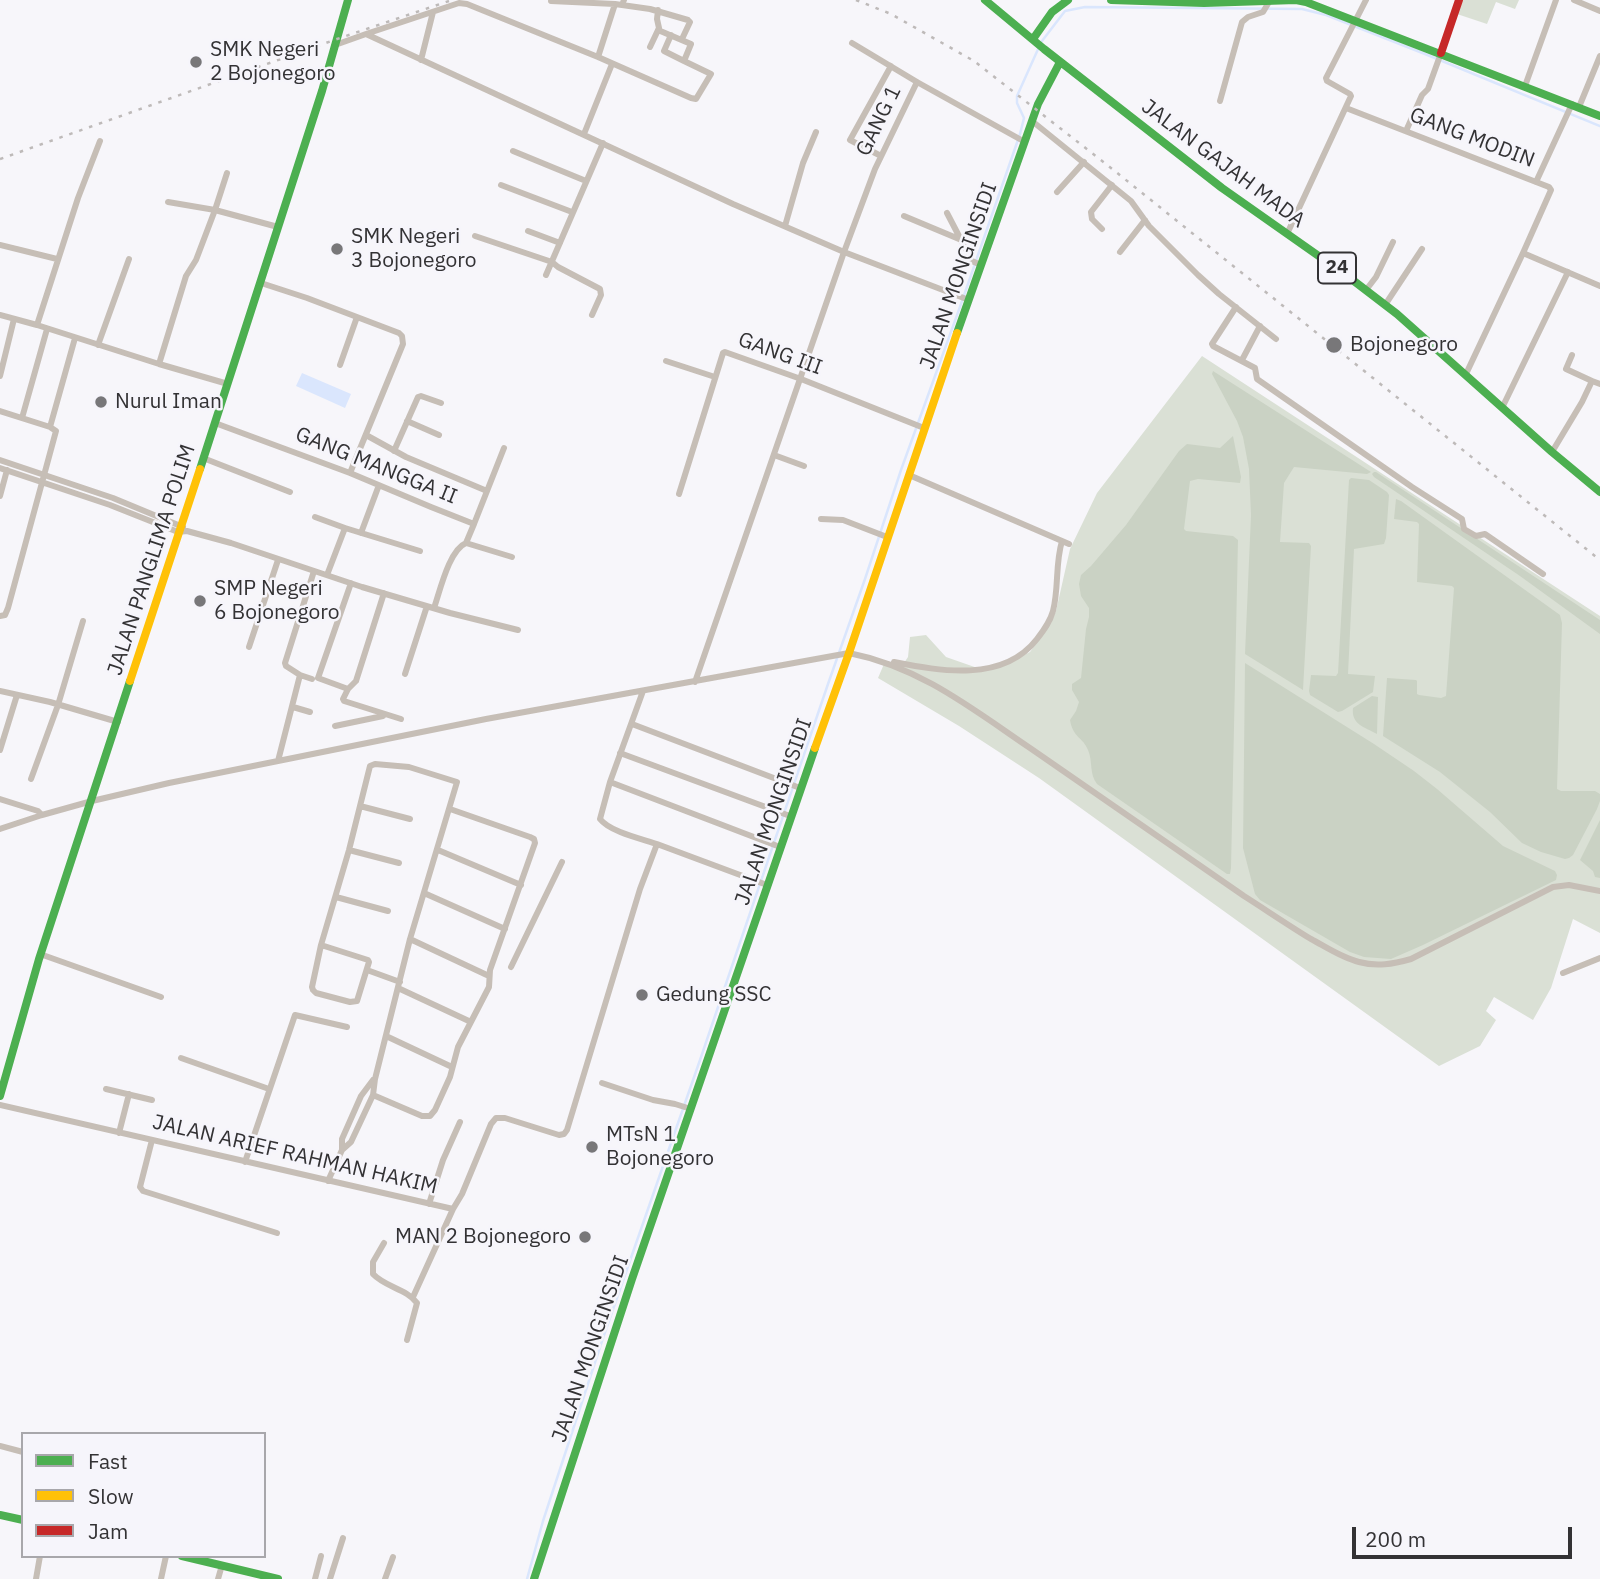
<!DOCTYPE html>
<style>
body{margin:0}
#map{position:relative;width:1600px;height:1579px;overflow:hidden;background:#f7f6fa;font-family:"IBM Plex Sans",sans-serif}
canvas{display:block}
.legend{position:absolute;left:21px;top:1432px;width:245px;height:126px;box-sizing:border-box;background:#f6f5fb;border:2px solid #a8a7ab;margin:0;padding:9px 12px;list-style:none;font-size:21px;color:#333234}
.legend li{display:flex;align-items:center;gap:14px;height:35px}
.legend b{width:35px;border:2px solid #a8a7ab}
.scale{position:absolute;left:1352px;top:1527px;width:220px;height:32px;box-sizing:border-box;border:4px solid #333234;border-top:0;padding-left:9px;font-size:21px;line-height:24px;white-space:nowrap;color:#333234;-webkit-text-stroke:5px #f6f5fb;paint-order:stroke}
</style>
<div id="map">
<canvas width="1600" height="1579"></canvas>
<ul class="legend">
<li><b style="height:9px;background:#4caf50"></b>Fast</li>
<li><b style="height:9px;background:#ffc107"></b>Slow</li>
<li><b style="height:9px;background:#c62828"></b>Jam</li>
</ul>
<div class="scale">200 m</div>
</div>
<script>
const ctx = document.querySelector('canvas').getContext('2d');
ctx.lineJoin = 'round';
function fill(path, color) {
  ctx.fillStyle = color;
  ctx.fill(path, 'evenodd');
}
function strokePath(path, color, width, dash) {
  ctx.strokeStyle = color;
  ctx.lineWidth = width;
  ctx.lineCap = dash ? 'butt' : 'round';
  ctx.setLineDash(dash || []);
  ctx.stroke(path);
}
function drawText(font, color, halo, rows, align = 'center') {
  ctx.font = font + ' "IBM Plex Sans",sans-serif';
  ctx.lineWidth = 5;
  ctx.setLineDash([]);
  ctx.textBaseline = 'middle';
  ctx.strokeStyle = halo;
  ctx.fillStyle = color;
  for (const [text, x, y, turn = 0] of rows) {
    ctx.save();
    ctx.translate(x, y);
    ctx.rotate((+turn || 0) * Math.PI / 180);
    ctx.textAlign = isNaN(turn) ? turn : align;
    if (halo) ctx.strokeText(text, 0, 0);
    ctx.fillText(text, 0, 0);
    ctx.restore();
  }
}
const green = new Path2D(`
 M 1462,0 L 1519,0 L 1515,9 L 1496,2 L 1487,24 L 1457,14 Z
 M 1202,356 L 1600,616 L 1600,933 L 1573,919 L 1551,988 L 1533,1020 L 1494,997 L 1486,1011 L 1496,1020 L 1480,1046 L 1439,1066 L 1039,778 L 959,726 L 878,678 L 884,664 L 900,669 L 908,657 L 910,637 L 926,635 L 946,657 L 986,671 L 1016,659 L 1030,652 L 1051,623 L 1056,611 L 1070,549 L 1097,493 Z`);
const forest = new Path2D(`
 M 1213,371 L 1371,472 L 1367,474 L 1294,467 L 1284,483 L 1280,542 L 1309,543 L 1311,546 L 1303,690 L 1245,654 L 1251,515 L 1249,469 L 1243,437 L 1237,421 L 1212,374 Z
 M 1233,436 L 1241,477 L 1240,483 L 1198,479 L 1190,481 L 1184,529 L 1186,531 L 1233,536 L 1238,540 L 1231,868 L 1230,874 L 1227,874 L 1097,784 C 1089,774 1093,761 1088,750 C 1083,737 1073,738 1070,720 L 1076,711 L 1079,702 L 1072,690 L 1072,684 L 1081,678 L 1086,629 L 1089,617 L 1089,608 L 1081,596 L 1079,584 L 1081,575 L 1091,566 L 1126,525 L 1179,451 L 1187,444 L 1220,448 Z
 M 1374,472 L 1376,472 L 1600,620 L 1600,634 L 1520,576 L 1374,477 L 1372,474 Z
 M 1351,478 L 1369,480 L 1387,492 L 1389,495 L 1386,538 L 1384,544 L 1354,549 L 1348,674 L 1375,676 L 1373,692 L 1342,711 L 1338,712 L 1310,695 L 1309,691 L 1311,675 L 1336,676 L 1338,673 L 1349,480 Z
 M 1396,499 L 1401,501 L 1560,615 L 1562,623 L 1557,789 L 1561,791 L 1595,791 L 1600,794 L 1600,801 L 1597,809 L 1573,855 L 1569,858 L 1565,859 L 1541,852 L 1522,843 L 1490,812 L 1440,772 L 1383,736 L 1387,678 L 1416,680 L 1417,681 L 1417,694 L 1419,695 L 1441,698 L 1446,696 L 1454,588 L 1452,586 L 1417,582 L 1419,524 L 1417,522 L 1394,519 Z
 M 1245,663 L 1374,744 L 1414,771 L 1437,789 L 1503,846 L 1555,871 L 1557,875 L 1556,880 L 1423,945 L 1391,959 L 1364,957 L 1350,952 L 1260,900 L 1255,894 L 1243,848 Z
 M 1372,696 L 1378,697 L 1377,734 C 1364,727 1351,724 1353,708 Z
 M 1600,820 L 1600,878 L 1595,877 L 1593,871 L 1580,860 Z`);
const water = new Path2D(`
 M 302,373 L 351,394 L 345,408 L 296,386 Z`);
const stream = new Path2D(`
 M 1042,41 L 1065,11 L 1085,7 L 1302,9 L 1326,15 L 1425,54 L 1600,126
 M 527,1579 L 543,1521 L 603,1338 L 700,1060 L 828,684 L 865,579 L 901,470 L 961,304 L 1020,134 L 1024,118 L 1017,103 L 1017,96 L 1039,47`);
const street = new Path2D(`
 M 1574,0 L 1600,11
 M 551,1 L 615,4
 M 622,5 L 650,9 L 688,20 L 690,22 L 682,39
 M 366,34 L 459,3 L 467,4 L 598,57 L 691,98 L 696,99 L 711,74 L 684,61 L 691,44 L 658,30
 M 671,35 L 664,51 L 684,61
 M 852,43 L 917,82 L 1025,142
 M 335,45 L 366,34 L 733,204 L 844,252 L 969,300
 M 650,47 L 659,28 L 657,19 L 658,10
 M 598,57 L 615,4 L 622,5 L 624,0
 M 421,60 L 433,12
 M 1525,86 L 1556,0
 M 1220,101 L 1242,22 L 1248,17 L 1263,12 L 1269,2
 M 1579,107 L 1600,56
 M 1346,108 L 1549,187 L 1551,190 L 1523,253 L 1466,374
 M 1032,121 L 1131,201 L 1149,226 L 1198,275 L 1219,294 L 1276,339
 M 1406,131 L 1422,95 L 1428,89 L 1441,53
 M 584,134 L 612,64
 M 513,151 L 586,181
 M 881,156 L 850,140 L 891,66
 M 1536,182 L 1572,104
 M 501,185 L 572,212
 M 1057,192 L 1084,162
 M 168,202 L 215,210 L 278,227
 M 947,213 L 972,261 L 981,265
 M 904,216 L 959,239
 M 785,226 L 803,163 L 816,132
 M 1102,229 L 1092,219 L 1091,212 L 1112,185
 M 528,231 L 560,243
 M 1287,234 L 1351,96 L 1350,94 L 1327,81 L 1326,78 L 1366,0
 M 475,236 L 552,262 L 558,267 L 600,289 L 601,295 L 592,315
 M 0,245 L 57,259
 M 1120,252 L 1145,220
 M 1523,253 L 1600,286
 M 546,275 L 603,143
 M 261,283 L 307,298 L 399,333 L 402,336 L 403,344 L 350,473
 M 1366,290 L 1376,277 L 1393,242
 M 1385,305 L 1422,249
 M 1236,307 L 1212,344 L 1213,346 L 1255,368 L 1257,379 L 1412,487 L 1462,519 L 1464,529 L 1476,536 L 1485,534 L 1543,574
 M 0,315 L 37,325 L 78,198 L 100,141
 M 37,325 L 159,364 L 186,276 L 196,260 L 215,210 L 227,173
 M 98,345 L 129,259
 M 1572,355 L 1566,369 L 1592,381
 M 1242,360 L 1260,326
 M 666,361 L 715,377
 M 159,364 L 228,384
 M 340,365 L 357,317
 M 0,376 L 14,319
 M 1502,408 L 1568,272
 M 0,411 L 50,427 L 56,431 L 8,608 L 5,615 L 0,616
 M 22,418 L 47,329
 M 407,421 L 439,435
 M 215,423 L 350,473 L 431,507 L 474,524 L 466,543 C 449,550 440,591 434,608
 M 50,427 L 75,338
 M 366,435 L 406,457 L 487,491
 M 394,451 L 418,397 L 421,396 L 441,403
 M 1552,452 L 1582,402 L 1592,381 L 1600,384
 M 774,455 L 804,466
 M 203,458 L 290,492
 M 0,460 L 113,498 L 183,527
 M 0,468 L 110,505 L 178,532 L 187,531 L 231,543 L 362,587 L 450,613 L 518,630
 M 909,475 L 1069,544
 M 679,494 L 723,353 L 725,352 L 801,379 L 924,428
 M 0,496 L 7,470
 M 315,517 L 345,528 L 420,551
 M 821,519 L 843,520 L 887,537
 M 474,524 L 504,448
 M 361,533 L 379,485
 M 466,543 L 512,557
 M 327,575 L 345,528
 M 351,583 L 318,678 L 348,689 L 356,681 L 384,593
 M 249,647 L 278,560
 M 894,662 C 940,671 1003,683 1037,639 C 1044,630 1050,622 1053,611 C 1059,588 1055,564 1062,541
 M 405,674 L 427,606
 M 300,675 L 312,679
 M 695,682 L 844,252 L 875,169 L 917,82
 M 348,689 L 343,699 L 344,701 L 401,719
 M 0,691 L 50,702 L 118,722
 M 643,691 L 610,782 L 600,819 C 610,832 642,839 657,844
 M 293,707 L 310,712
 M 632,724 L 800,788
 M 335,726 L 383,716
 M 0,750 L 17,695
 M 620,753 L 790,816
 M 278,761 L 300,675 L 286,666 L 285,663 L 314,571
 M 31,779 L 58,705 L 83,621
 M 610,782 L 780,847
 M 0,799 L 38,811 L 42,815
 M 360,806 L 410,819
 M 0,829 L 42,815 L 92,801 L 169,783 L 486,719 L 849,653 C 920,667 971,708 1030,748 C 1102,797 1172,847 1244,896 C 1266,910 1288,925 1311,939 C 1326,947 1342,958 1359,962 C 1377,967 1393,964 1411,959 L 1553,887 L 1569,885 L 1600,891
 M 349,850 L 399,863
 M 438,850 L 521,885
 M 424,893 L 505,929
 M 336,897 L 388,911
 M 410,939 L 489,976
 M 321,945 L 368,960 L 369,962 L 357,1001 L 350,1002 L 316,993 L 313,990 L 312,987 L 321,945 L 349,850 L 370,766 L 375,764 L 409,767 L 457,782 L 410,939 L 375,1079 L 373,1095 L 351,1142 L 342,1150
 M 40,954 L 161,997
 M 511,967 L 562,862
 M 367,970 L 400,982
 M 1563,973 L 1600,958
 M 398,988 L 471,1022
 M 386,1036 L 452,1067
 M 181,1058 L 269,1089
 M 602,1083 L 653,1100 L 675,1104 L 691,1109
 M 106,1089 L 152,1100
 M 373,1095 L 422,1116 L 430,1116 L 435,1110 L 450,1077 L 458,1047 L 489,987 L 490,970 L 535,843 L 534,839 L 530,837 L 450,809
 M 0,1105 L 453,1209 L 462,1194 L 491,1124 L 496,1118 L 505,1118 L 559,1135 L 564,1134 L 567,1130 L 640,889 L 657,844 L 767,885
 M 119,1133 L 129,1094
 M 152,1140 L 140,1187 L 143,1191 L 277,1233
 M 245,1162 L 295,1015 L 347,1027
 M 328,1181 L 342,1150 L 342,1139 L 361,1096 L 373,1080
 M 429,1204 L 443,1160 L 460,1122
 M 384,1243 L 373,1262 L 373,1274 C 385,1287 407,1289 417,1303 L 407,1340
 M 413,1297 L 453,1209
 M 0,1446 L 23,1452
 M 36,1579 L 40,1556
 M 161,1579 L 166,1556
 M 218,1579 L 222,1565
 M 315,1579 L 321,1556
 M 330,1579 L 343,1538
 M 385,1579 L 393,1557`);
const fast = new Path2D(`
 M 985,0 L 1044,49 L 1222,188 L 1350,278 L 1397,314 L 1552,452 L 1600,492
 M 1111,0 L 1204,3 L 1296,0 L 1306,2 L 1600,116
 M 1033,39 L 1052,12 L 1068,0
 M 957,333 L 1038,104 L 1060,62
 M 200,469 L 322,91 L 348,0
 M 0,1096 L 39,959 L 130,681
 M 0,1515 L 23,1520
 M 182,1556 L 278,1579
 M 534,1579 L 632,1279 L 815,748`);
const slow = new Path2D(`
 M 130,681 L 200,469
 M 815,748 L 849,653 L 957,333`);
const jam = new Path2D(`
 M 1441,53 L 1459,0`);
const rail = new Path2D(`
 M 856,0 L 891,14 L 974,61 L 1106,164 L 1600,560
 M 0,159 L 337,39 L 452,0`);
const markers = [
 [196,62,7,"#787779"],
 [337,249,7,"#787779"],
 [1334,345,9,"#787779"],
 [101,402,7,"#787779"],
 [200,601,7,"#787779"],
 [642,995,7,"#787779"],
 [592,1147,7,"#787779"],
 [585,1237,7,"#787779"]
];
const shields = [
 [1337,268,38]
];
const shieldNames = [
 ["24",1337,268]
];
const poiNames = [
 ["SMK Negeri",210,50],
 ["2 Bojonegoro",210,74],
 ["SMK Negeri",351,237],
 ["3 Bojonegoro",351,261],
 ["Bojonegoro",1350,345],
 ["Nurul Iman",115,402],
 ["SMP Negeri",214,589],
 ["6 Bojonegoro",214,613],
 ["Gedung SSC",656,995],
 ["MTsN 1",606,1135],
 ["Bojonegoro",606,1159],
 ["MAN 2 Bojonegoro",571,1237,"right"]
];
const streetNames = [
 ["GANG 1",879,121,-64],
 ["GANG MODIN",1472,138,21],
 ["JALAN GAJAH MADA",1223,164,37],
 ["JALAN MONGINSIDI",959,276,-71],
 ["GANG III",780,354,20],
 ["GANG MANGGA II",376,466,22],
 ["JALAN PANGLIMA POLIM",152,560,-72],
 ["JALAN MONGINSIDI",774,812,-71],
 ["JALAN ARIEF RAHMAN HAKIM",295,1155,13],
 ["JALAN MONGINSIDI",591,1349,-71]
];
fill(green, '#dae0d5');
fill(forest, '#cad2c4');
fill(water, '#dae6fd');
strokePath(stream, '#dae6fd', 2.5);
strokePath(street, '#c6beb6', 6);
strokePath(fast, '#4caf50', 8);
strokePath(slow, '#ffc107', 8);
strokePath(jam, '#c62828', 8);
strokePath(rail, '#bebab9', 2.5, [3.5, 7]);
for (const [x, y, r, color] of markers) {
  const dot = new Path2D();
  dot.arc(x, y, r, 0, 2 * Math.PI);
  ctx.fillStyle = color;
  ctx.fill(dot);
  strokePath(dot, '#f6f5fb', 2.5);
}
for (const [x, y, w] of shields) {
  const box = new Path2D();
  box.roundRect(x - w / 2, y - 15.5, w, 31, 5);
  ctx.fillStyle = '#f6f5fb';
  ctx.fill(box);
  strokePath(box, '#333234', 2);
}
drawText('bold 19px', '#333234', null, shieldNames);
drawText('21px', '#333234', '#f6f5fb', poiNames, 'left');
drawText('21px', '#333234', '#f6f5fb', streetNames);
</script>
